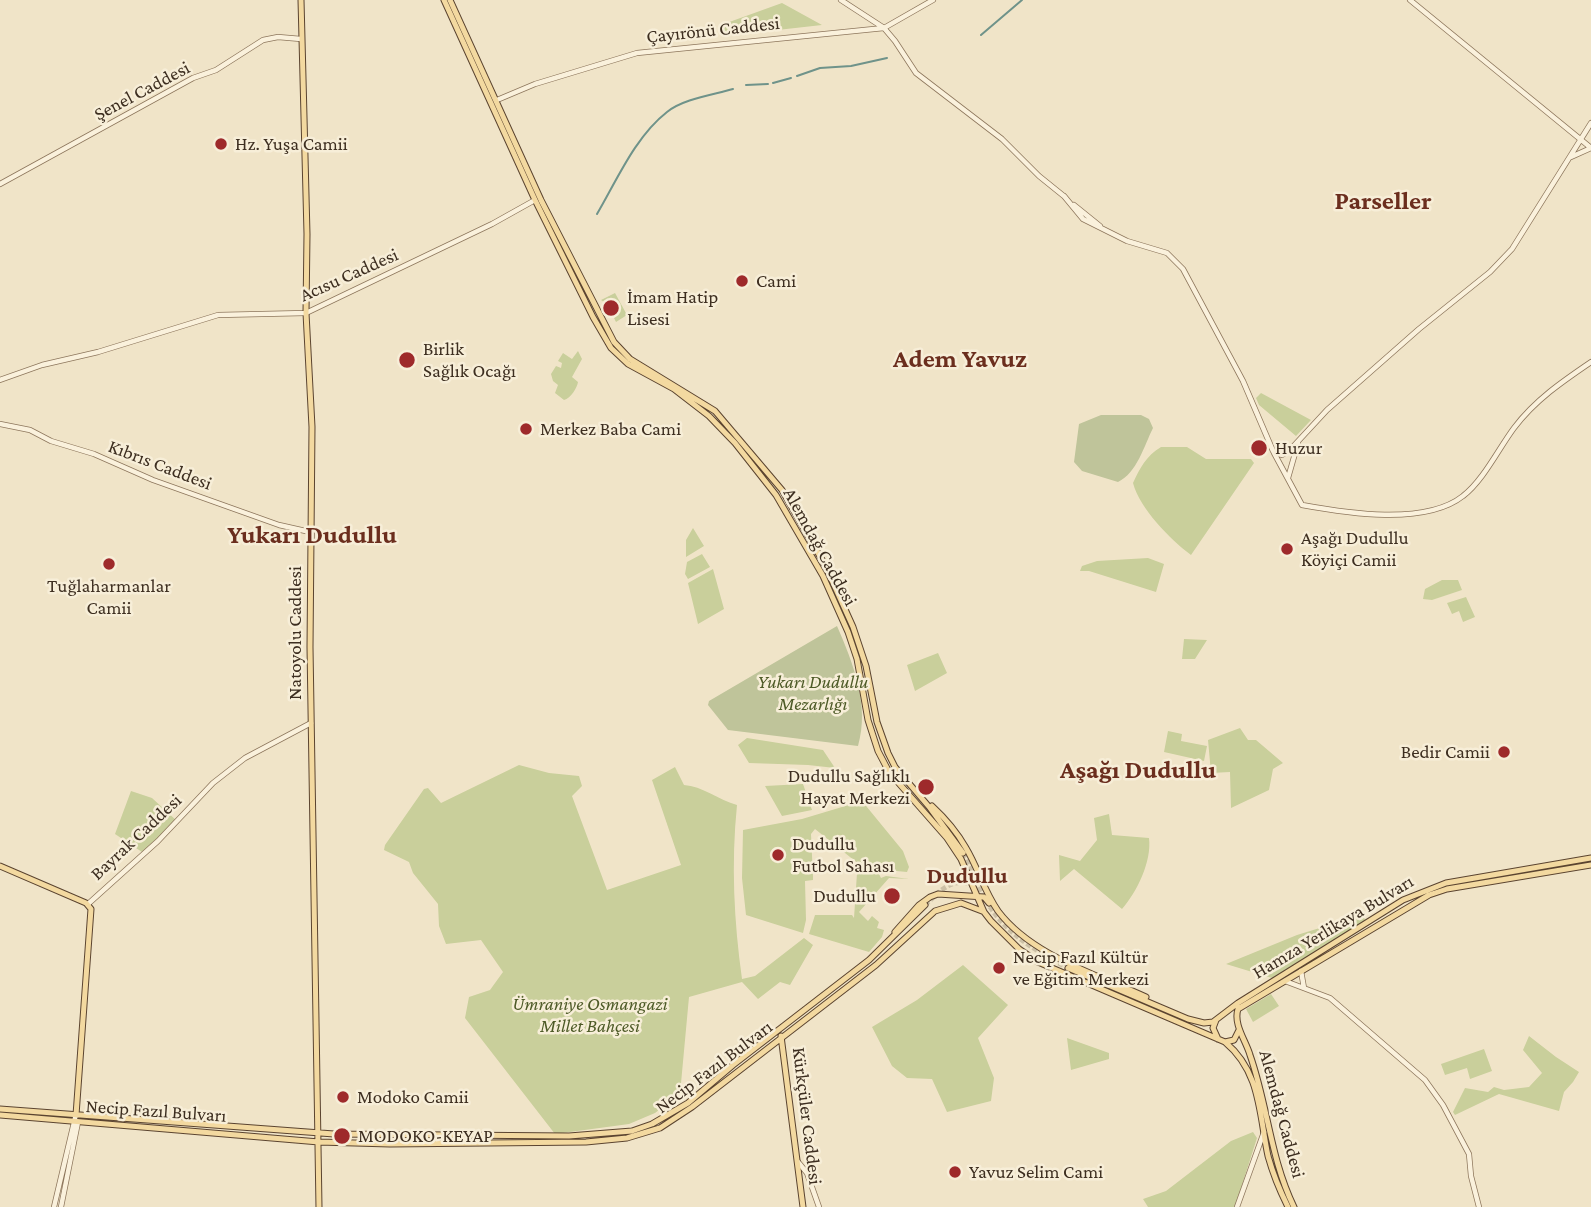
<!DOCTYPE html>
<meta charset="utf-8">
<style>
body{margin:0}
canvas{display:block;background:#f0e4c8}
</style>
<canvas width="1591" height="1207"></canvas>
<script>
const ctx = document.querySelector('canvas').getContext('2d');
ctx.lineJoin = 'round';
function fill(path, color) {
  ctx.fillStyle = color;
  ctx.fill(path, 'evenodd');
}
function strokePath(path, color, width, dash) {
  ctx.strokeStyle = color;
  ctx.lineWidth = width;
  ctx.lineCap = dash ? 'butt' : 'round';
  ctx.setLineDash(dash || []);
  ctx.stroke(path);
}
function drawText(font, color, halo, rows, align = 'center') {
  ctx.font = font + ' "Crimson Pro",serif';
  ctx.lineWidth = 5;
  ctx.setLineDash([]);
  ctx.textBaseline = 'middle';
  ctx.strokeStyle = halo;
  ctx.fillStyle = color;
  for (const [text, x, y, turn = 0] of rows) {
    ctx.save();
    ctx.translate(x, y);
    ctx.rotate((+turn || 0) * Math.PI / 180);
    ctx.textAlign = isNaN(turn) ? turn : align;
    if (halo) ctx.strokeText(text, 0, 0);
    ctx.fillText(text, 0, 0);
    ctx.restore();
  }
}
const green = new Path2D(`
 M 782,3 L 822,25 L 724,36 L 721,25 Z
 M 615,293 L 627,315 L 616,322 L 607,304 L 601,300 Z
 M 578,351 L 582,359 L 572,377 L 578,382 C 577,388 571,398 564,400 L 555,393 L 558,385 L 553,381 L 551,374 L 556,366 L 561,368 L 562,363 L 558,361 L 563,353 L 572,359 Z
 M 1261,393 L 1311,420 L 1296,436 L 1259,405 L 1256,398 Z
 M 1161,447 L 1187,447 L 1206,459 L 1251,459 L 1254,463 L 1191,555 C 1170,539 1140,509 1133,483 C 1140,468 1146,456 1161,447 Z
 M 693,528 L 704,546 L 686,557 L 686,540 Z
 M 702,554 L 710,567 L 688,579 L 685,574 L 687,562 Z
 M 1148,558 L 1164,564 L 1156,592 L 1089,571 L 1080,571 L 1082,566 L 1097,561 Z
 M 713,569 L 724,609 L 698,624 L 688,583 Z
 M 1442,580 L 1458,580 L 1462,590 L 1432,600 L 1423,599 L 1425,589 Z
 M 1466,597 L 1475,617 L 1463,622 L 1459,611 L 1452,614 L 1447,603 Z
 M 1184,639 L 1207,640 L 1195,659 L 1182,659 Z
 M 938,653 L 947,673 L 915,691 L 907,665 Z
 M 1240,728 L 1248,740 L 1256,740 L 1283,763 L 1273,769 L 1269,790 L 1231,808 L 1230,772 L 1211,773 L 1208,740 Z
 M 1168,731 L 1182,734 L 1181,741 L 1207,746 L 1204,761 L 1164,752 Z
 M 747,738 L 823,750 L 835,768 L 808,765 L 749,763 L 738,745 Z
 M 519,765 L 549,773 L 579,776 L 582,786 L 572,796 L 607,890 L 681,865 L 652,780 L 675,767 L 684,785 C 702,786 719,800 737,805 C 731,864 734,921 742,979 L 755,976 L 804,938 L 813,945 L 790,985 L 780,982 L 758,999 L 742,982 L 689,997 L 680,1094 L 655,1113 L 629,1124 L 555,1134 L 465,1018 L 469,997 L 490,990 L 503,972 L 481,940 L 446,944 L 439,926 L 438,904 L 413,873 L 409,862 L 384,850 L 385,845 L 424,789 L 428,788 L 441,803 Z
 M 803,784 L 812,810 L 782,816 L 765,786 Z
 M 131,791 L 152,798 L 177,821 L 142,852 L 115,834 Z
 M 862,801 L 903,851 L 909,867 L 907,872 L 886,870 L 879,874 L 881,878 L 886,876 L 909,879 L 889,878 L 859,912 L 868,921 L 872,916 L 879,922 L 877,928 L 884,930 L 882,937 L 869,952 L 809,934 L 815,915 L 852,915 L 854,918 L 857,873 L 860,865 L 815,829 L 811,834 L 813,877 L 813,880 L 805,881 L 806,920 L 803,933 L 746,915 L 742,878 L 743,830 L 802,819 Z
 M 1109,814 L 1112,835 L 1149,838 C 1152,861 1137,892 1122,909 L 1074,869 L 1060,881 L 1059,855 L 1080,861 L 1097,840 L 1094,818 Z
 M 1362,915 L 1366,921 L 1272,978 L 1226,964 L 1297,935 Z
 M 963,965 L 1008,1005 L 978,1038 L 994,1078 L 991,1101 L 947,1112 L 932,1079 L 907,1078 L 892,1066 L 872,1027 L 917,1000 Z
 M 1271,994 L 1279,1006 L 1253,1022 L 1246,1009 Z
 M 1529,1036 L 1556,1057 L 1579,1072 L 1573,1082 L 1564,1092 L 1559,1111 L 1499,1094 L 1455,1115 L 1453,1112 L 1465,1088 L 1488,1092 L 1494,1087 L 1504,1090 L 1529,1087 L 1542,1073 L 1523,1050 Z
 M 1067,1038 L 1109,1053 L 1109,1059 L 1071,1070 Z
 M 1484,1049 L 1492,1071 L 1470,1079 L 1467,1068 L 1445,1075 L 1441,1064 Z
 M 1253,1132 L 1257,1138 L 1235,1207 L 1148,1207 L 1143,1199 L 1166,1191 L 1231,1141 Z`);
const cemetery = new Path2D(`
 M 1101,415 L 1141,415 L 1149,419 L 1153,428 C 1144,446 1137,473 1118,482 L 1082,471 L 1074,462 L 1079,424 Z
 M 837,626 C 853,663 870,705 858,746 L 728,730 L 708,705 L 709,701 Z`);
const stream = new Path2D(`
 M 981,35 L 1022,0
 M 797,76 L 820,68 L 851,66 L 887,58
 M 773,83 L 791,78
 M 746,85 L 768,84
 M 597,214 C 617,180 635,137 667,112 C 683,99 712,95 733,89`);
const majorTunnel = new Path2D(`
 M 963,853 C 990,918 1006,935 1068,968
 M 925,905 C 939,892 952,876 973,885`);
const minor = new Path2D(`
 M 841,0 L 884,28 L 895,41 L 916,73 L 1002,139 L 1039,176 L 1065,197
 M 1410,0 L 1591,148 L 1571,157
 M 497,100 L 535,84 L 637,53 L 884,28 L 933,0
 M 0,184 L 193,78 L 216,70 L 263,40 L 278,37 L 301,39
 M 1064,196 L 1083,219 L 1127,241 L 1167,253 L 1183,269 L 1243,381 L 1273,451 L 1282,455 L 1289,451 L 1327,410 L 1419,329 L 1490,272 L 1512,249 L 1591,123
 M 1074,205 L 1100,226
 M 0,380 L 42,365 L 98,352 L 218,315 L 306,313 L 492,224 L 535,200
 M 0,424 L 30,430 L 51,441 L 94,454 L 153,480 L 279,525 L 310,532
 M 1274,453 L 1302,505 C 1346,513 1425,526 1463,496 C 1483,481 1499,448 1514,428 C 1535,400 1563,381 1591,362
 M 1288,478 L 1298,443
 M 88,904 L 158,841 L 213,783 L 245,758 L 311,723
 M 1301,971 L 1304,988
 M 1285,981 L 1330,998 L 1425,1080 L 1443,1105 L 1469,1154 L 1471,1176 L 1479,1207
 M 798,1162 L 807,1173 L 819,1207
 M 54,1207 L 76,1114
 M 61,1207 L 78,1122
 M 1237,1207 L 1264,1132`);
const major = new Path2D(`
 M 301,0 L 307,234 L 306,313 L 312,427 L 310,647 L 319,1207
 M 444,0 L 535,200 L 593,317 L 611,348 L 628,364 L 674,389 L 709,416 L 735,443 L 776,495 L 823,576 L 848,632 L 857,659 L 868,720 L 878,751 L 889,772 L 947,838 L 961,859 L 984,912 L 991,921 L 1019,949 L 1038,962 L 1225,1042 C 1261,1072 1259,1114 1268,1156 C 1273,1174 1280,1191 1288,1207
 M 450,0 L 541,200 L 614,342 L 630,359 L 715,411 L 782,490 L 825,565 L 853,627 L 866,666 L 877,722 L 888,753 L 895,767 L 930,808 L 963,853
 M 932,806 C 945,818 957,832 966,848 C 978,868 984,891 998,911 C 1032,956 1096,974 1146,997
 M 0,866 L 86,903 L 91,909 L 76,1115
 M 895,932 L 919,905 L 930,897 L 938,894 L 984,897 L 989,903
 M 1068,968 L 1188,1019 L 1204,1023 L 1213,1022 L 1238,1003 L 1403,900 L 1446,883 L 1591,858
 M 1216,1020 L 1213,1028 L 1218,1039
 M 781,1036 L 803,1207
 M 1225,1042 L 1234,1040 L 1239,1030
 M 0,1109 L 334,1134 L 569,1136 L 632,1131 L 652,1124 L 688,1103 L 733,1065 L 869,960 L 925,905
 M 0,1115 L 319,1142 L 390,1144 L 586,1142 L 627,1138 L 660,1128 L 692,1107 L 876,965 L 935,911 L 961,903 L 982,911
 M 1294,1207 C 1270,1158 1268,1106 1250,1055 C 1246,1041 1233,1024 1238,1009 L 1429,895 L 1447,889 L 1591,865`);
const markers = [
 [221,144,7,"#9e2a2b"],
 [742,281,7,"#9e2a2b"],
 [611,308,9,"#9e2a2b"],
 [407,360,9,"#9e2a2b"],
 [526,429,7,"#9e2a2b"],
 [1259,448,9,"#9e2a2b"],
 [1287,549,7,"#9e2a2b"],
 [109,564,7,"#9e2a2b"],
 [1504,752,7,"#9e2a2b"],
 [926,787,9,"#9e2a2b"],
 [778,855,7,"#9e2a2b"],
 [892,896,9,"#9e2a2b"],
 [999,968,7,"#9e2a2b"],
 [343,1097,7,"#9e2a2b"],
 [342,1136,9,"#9e2a2b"],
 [955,1172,7,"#9e2a2b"]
];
const streetNames = [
 ["Çayırönü Caddesi",713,30,-6],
 ["Şenel Caddesi",142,91,-28],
 ["Acısu Caddesi",349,275,-24],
 ["Kıbrıs Caddesi",160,465,21],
 ["Alemdağ Caddesi",820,547,61],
 ["Natoyolu Caddesi",295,633,-90],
 ["Bayrak Caddesi",136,837,-43],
 ["Hamza Yerlikaya Bulvarı",1333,927,-31],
 ["Necip Fazıl Bulvarı",714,1067,-37],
 ["Necip Fazıl Bulvarı",156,1111,4],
 ["Alemdağ Caddesi",1282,1114,75],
 ["Kürkçüler Caddesi",807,1116,83]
];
const poiNames = [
 ["Hz. Yuşa Camii",235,144],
 ["Cami",756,281],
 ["İmam Hatip",627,297],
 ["Lisesi",627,319],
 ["Birlik",423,349],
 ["Sağlık Ocağı",423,371],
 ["Merkez Baba Cami",540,429],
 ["Huzur",1275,448],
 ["Aşağı Dudullu",1301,538],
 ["Köyiçi Camii",1301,560],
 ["Tuğlaharmanlar",109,586,"center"],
 ["Camii",109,608,"center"],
 ["Bedir Camii",1490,752,"right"],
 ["Dudullu Sağlıklı",910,776,"right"],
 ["Hayat Merkezi",910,798,"right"],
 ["Dudullu",792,844],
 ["Futbol Sahası",792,866],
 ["Dudullu",876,896,"right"],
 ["Necip Fazıl Kültür",1013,957],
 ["ve Eğitim Merkezi",1013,979],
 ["Modoko Camii",357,1097],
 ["MODOKO-KEYAP",358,1136],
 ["Yavuz Selim Cami",969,1172]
];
const parkNames = [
 ["Yukarı Dudullu",813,682],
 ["Mezarlığı",813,704],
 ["Ümraniye Osmangazi",590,1004],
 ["Millet Bahçesi",590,1026]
];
const quarterNames = [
 ["Dudullu",967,876]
];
const districtNames = [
 ["Parseller",1383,201],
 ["Adem Yavuz",960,359],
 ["Yukarı Dudullu",312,535],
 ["Aşağı Dudullu",1138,770]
];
fill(green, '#c9cf9b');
fill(cemetery, '#bfc49a');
strokePath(stream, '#6f938a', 2);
strokePath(majorTunnel, '#ccc0a6', 5, [5, 2.5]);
strokePath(minor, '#8d765c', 6);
strokePath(major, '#5b4430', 7);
strokePath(minor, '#faf1dc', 4.5);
strokePath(major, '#f3d9a0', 5);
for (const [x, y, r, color] of markers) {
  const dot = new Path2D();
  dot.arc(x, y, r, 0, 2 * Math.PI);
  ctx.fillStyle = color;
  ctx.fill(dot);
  strokePath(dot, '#f7eed8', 2.5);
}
drawText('19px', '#3d2e20', '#f7eed8', streetNames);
drawText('19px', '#3d2e20', '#f7eed8', poiNames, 'left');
drawText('italic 19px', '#4d5a26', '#f7eed8', parkNames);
drawText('bold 23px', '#6b2e1e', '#f7eed8', quarterNames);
drawText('bold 26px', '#6b2e1e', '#f7eed8', districtNames);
</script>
